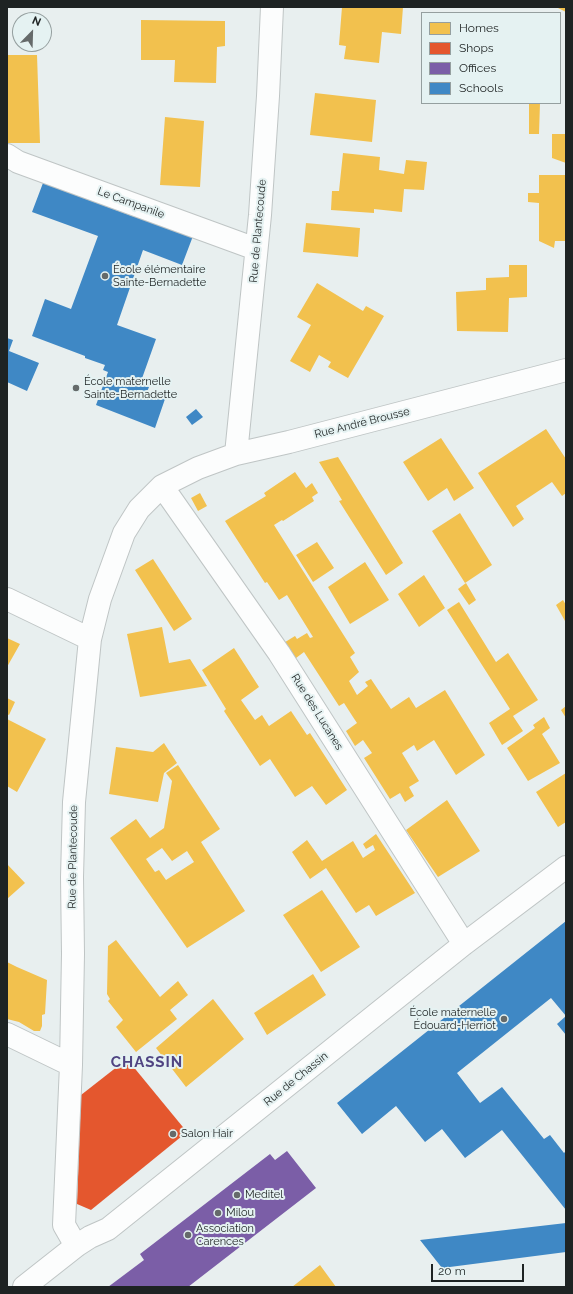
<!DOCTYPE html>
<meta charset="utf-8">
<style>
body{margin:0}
#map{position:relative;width:573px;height:1294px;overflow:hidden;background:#e8efef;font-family:Raleway,sans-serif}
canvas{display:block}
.frame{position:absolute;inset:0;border:8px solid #1e2323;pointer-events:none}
.legend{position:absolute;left:421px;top:12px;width:140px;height:92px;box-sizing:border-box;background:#e5f2f2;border:1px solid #959f9f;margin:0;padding:5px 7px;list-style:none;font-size:12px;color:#1e2323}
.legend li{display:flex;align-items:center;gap:8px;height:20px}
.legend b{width:20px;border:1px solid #959f9f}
.north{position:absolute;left:12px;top:12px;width:40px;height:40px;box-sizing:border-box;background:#e5f2f2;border:1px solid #959f9f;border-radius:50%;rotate:23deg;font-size:11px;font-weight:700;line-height:16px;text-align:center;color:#1e2323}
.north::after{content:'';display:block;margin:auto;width:14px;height:18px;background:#656a6a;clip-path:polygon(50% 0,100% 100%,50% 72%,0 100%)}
.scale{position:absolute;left:431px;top:1264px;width:93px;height:18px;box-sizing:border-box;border:2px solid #1e2323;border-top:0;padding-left:5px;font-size:12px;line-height:14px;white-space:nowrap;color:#1e2323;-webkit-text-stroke:3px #e5f2f2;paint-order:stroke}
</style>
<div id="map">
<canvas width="573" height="1294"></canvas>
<div class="frame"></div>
<ul class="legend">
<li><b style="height:11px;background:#f2c14e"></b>Homes</li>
<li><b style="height:11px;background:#e4572e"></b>Shops</li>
<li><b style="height:11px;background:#7b5ea7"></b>Offices</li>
<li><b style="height:11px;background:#3f88c5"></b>Schools</li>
</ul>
<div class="north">N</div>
<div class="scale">20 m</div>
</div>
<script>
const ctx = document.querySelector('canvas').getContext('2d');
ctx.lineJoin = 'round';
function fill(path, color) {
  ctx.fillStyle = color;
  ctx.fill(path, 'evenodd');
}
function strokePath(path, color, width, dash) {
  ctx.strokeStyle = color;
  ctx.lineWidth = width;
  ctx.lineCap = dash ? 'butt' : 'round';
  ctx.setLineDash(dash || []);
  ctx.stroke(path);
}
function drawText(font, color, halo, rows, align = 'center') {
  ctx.font = font + ' Raleway,sans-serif';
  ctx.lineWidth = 4;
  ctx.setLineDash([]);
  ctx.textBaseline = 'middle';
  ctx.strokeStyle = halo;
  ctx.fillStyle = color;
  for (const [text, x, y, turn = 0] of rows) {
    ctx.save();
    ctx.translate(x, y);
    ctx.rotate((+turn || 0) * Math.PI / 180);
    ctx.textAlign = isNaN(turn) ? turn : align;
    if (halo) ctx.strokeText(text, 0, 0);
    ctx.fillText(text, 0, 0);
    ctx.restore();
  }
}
const homes = new Path2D(`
 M 342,7 L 403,7 L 401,34 L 382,32 L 379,63 L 344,59 L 346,46 L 339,45 Z
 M 556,7 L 566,7 L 566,12 Z
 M 141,20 L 225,21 L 225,46 L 217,47 L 216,83 L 174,82 L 175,60 L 141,60 Z
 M 7,55 L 37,55 L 40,143 L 8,143 L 7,133 Z
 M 315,93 L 376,100 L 372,142 L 310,135 Z
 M 529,103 L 540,103 L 539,134 L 529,134 Z
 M 165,117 L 204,121 L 200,187 L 160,185 Z
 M 552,134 L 566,134 L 566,163 L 552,158 Z
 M 343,153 L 380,157 L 379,170 L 404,174 L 406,160 L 427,162 L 424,190 L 404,189 L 402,212 L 374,209 L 374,213 L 331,210 L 332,191 L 339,191 Z
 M 539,175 L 566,175 L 566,241 L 555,241 L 554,248 L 539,241 L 539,203 L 528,202 L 528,193 L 539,193 Z
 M 306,223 L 360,228 L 358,257 L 303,252 Z
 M 509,265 L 527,265 L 527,297 L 509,298 L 508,332 L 457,331 L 456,292 L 486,290 L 486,278 L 509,277 Z
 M 317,283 L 363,311 L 366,306 L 384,316 L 348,378 L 328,367 L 331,362 L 319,355 L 310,372 L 290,361 L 311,325 L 297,317 Z
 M 546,429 L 566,459 L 566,493 L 562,496 L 552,482 L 516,506 L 524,519 L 513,527 L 478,473 Z
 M 441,438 L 474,488 L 454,501 L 447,488 L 428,501 L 403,462 Z
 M 338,457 L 403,563 L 386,575 L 339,501 L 342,500 L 319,462 Z
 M 295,472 L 306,488 L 312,483 L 318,493 L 312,497 L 314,501 L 283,521 L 282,520 L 274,525 L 355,653 L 350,657 L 359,672 L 349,681 L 357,695 L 368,686 L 365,682 L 371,679 L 391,709 L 409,697 L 416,708 L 445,690 L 485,755 L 456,775 L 434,740 L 417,751 L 414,745 L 402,753 L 419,781 L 409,787 L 414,796 L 405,802 L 400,793 L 390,799 L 364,758 L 372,753 L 363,740 L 355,746 L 346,731 L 357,723 L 353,717 L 344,703 L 339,706 L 304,652 L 292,661 L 282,644 L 295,636 L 297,639 L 307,633 L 310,638 L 313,637 L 287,595 L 279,600 L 267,582 L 265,583 L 225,521 L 266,496 L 264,493 Z
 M 200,493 L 207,506 L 198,511 L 191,498 Z
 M 460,513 L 492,565 L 465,583 L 432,531 Z
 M 317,542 L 334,568 L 313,582 L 296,555 Z
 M 153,559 L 192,619 L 174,631 L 135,570 Z
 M 365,562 L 389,600 L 350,624 L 328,587 Z
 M 424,575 L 445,608 L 419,627 L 398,594 Z
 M 466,583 L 476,600 L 469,605 L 458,589 Z
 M 563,600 L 566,605 L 566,620 L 565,621 L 556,605 Z
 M 459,602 L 496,662 L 508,653 L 538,700 L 513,716 L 523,731 L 502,745 L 489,723 L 510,709 L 447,610 Z
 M 162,627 L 169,663 L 190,659 L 207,686 L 140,697 L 127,634 Z
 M 7,638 L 20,644 L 7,667 Z
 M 234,648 L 259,687 L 241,700 L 255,720 L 262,715 L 269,726 L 291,711 L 307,735 L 310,733 L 347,790 L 326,805 L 312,786 L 295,797 L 270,759 L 260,766 L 224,711 L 226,709 L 202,670 Z
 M 7,698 L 15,702 L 9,715 L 7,714 Z
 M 566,706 L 566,718 L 561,710 Z
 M 544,717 L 550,728 L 542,734 L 560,763 L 528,781 L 507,748 L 535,728 L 533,725 Z
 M 7,719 L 46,739 L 17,792 L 7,786 Z
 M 164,743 L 177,763 L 164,773 L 158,802 L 109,794 L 116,747 L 153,752 Z
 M 178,765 L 220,829 L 201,842 L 245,911 L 187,948 L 110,838 L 136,819 L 150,838 L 164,828 L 172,781 L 166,773 ZM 162,848 L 172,861 L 187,851 L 194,862 L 166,880 L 159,870 L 155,872 L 146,859 Z
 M 566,773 L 566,822 L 558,827 L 536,792 Z
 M 447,800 L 480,851 L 438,877 L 406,830 Z
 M 376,834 L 415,893 L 376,916 L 369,905 L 356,913 L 326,868 L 310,879 L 292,852 L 307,840 L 322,861 L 353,841 L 363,858 L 375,850 L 373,845 L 366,849 L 363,844 Z
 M 7,864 L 25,883 L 7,899 Z
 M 322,890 L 360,947 L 321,972 L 283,915 Z
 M 116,940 L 160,997 L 178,981 L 188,995 L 170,1010 L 177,1019 L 136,1052 L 116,1027 L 123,1020 L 108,1001 L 110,999 L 107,994 L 108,946 Z
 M 7,962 L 17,967 L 47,980 L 45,1014 L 42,1015 L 42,1026 L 40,1031 L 34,1031 L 19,1022 L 7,1019 Z
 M 313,974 L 326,995 L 267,1035 L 254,1013 Z
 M 213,999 L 244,1039 L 186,1087 L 156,1048 Z
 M 320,1265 L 336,1287 L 292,1287 Z`);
const shops = new Path2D(`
 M 127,1059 L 187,1132 L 91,1210 L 77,1204 L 81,1095 Z`);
const offices = new Path2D(`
 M 287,1151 L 316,1188 L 188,1287 L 108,1287 L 144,1260 L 140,1254 L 270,1154 L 275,1160 Z`);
const schools = new Path2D(`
 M 43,183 L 135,217 L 137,214 L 193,236 L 182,265 L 143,250 L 117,325 L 156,339 L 140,384 L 149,387 L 147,392 L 165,399 L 155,428 L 96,405 L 108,372 L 103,370 L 105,365 L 85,358 L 85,356 L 32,336 L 45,299 L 71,309 L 98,236 L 32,212 Z
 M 7,338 L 13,340 L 9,351 L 39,363 L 27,391 L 7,382 Z
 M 196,409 L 203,417 L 192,425 L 186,417 Z
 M 566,921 L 566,1016 L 551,998 L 457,1073 L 480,1103 L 502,1087 L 544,1139 L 550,1135 L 564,1153 L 566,1151 L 566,1210 L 502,1130 L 465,1158 L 442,1129 L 425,1142 L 396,1106 L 362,1134 L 337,1103 Z
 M 566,1016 L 566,1035 L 557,1024 Z
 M 566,1223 L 566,1252 L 442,1268 L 420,1240 Z`);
const minor = new Path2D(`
 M 7,155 L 18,162 L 256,249
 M 236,454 L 260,215 L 268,96 L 272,7
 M 162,486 L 279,653 L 464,944
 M 7,599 L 90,639
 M 7,1034 L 71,1065
 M 76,1246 L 64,1225 L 71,1065 L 73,954 L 72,877 L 74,802 L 90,639 L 100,599 L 124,533 L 139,509 L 162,486 L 198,468 L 236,454 L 289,442 L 566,370
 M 24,1287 L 76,1246 L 90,1237 L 108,1229 L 464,944 L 566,867`);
const markers = [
 [105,276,4,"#656a6a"],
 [76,388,4,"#656a6a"],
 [504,1019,4,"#656a6a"],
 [173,1134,4,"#656a6a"],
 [237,1195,4,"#656a6a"],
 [218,1213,4,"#656a6a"],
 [188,1235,4,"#656a6a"]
];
const streetNames = [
 ["Le Campanile",131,203,20],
 ["Rue de Plantecoude",258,231,-85],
 ["Rue André Brousse",362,423,-14],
 ["Rue des Lucanes",317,712,58],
 ["Rue de Plantecoude",73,857,-89],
 ["Rue de Chassin",296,1079,-39]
];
const poiNames = [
 ["École élémentaire",113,270],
 ["Sainte-Bernadette",113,283],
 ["École maternelle",84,382],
 ["Sainte-Bernadette",84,395],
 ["École maternelle",496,1013,"right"],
 ["Édouard-Herriot",496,1026,"right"],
 ["Salon Hair",181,1134],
 ["Meditel",245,1195],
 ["Milou",226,1213],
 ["Association",196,1229],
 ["Carences",196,1242]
];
const districtNames = [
 ["CHASSIN",147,1062]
];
fill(homes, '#f2c14e');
fill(shops, '#e4572e');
fill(offices, '#7b5ea7');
fill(schools, '#3f88c5');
strokePath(minor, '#bfc5c5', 24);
strokePath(minor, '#fcfdfd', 22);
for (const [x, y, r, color] of markers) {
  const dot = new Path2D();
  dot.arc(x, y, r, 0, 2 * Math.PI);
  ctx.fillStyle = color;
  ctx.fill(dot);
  strokePath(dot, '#e5f2f2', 1.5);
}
drawText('11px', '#1e2323', '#e5f2f2', streetNames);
drawText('11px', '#1e2323', '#e5f2f2', poiNames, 'left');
ctx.letterSpacing = '1px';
drawText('bold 15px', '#504482', '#e5f2f2', districtNames);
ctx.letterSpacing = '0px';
</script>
